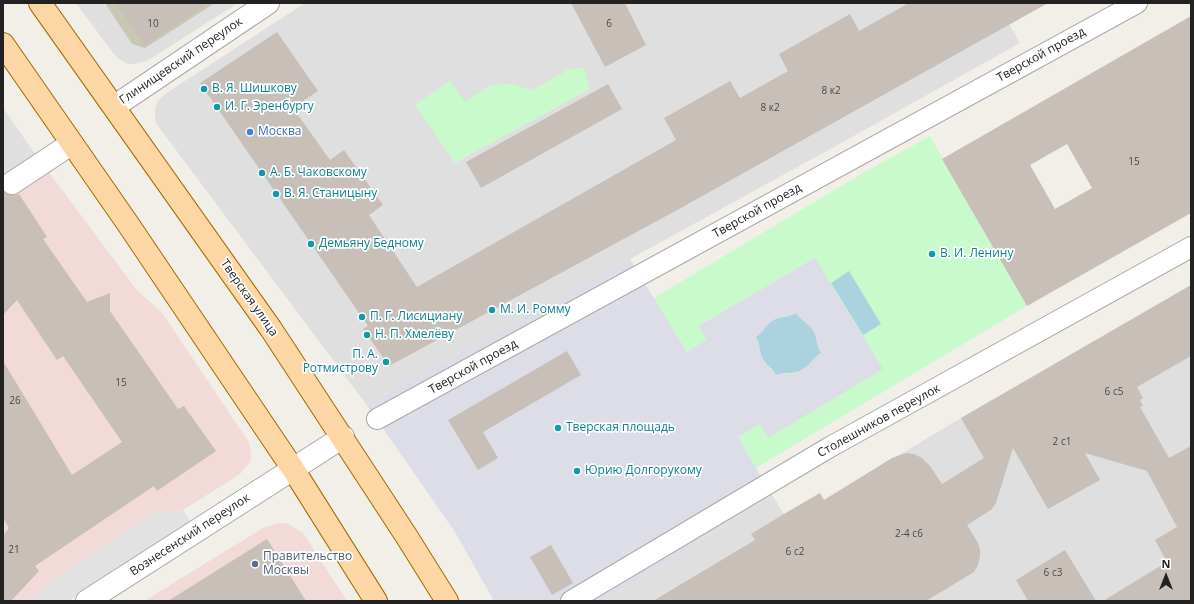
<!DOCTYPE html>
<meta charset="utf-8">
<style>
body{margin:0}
#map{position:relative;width:1194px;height:604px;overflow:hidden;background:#f2efe9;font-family:"Open Sans",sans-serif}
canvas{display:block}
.frame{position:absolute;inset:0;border:4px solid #222;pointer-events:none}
.north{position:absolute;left:1146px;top:556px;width:40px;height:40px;-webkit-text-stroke:3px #fff;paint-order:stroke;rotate:0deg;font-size:11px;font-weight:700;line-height:16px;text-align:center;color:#222}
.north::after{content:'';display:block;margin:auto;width:14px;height:18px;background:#222;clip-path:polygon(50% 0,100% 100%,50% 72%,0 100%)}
</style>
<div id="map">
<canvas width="1194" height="604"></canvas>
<div class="frame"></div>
<div class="north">N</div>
</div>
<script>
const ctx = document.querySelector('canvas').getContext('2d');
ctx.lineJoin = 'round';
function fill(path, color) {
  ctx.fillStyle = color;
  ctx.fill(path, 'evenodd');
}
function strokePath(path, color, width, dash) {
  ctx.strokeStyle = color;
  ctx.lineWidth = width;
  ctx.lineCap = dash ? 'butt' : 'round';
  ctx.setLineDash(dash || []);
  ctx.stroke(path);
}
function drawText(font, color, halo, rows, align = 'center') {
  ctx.font = font + ' "Open Sans",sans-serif';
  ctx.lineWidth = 3.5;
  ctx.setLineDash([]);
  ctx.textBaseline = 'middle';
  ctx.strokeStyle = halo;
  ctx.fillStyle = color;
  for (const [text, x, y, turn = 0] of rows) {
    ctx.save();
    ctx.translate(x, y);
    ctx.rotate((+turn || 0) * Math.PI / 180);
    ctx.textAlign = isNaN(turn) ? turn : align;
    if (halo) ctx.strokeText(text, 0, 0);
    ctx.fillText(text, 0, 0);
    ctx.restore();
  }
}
const residential = new Path2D(`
 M 76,3 L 238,3 L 147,61 L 134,64 L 128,64 L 120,60 L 113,53 Z
 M 305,3 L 997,3 L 1020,43 L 834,147 L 366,404 L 161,130 L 156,123 L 155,116 L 155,108 L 158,101 L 165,94 Z
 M 3,108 L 35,154 L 3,175 Z
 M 1191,285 L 1191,601 L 605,601 L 772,495 L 784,514 L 820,493 L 824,500 L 961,418 Z`);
const commercial = new Path2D(`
 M 48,171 L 136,289 L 163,314 L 248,441 L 250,446 L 251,456 L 250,462 L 240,474 L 183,510 L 171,513 L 160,510 L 56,579 L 27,601 L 3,601 L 3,202 Z
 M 278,523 L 287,523 L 303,533 L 347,601 L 144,601 L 263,528 Z`);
const construction = new Path2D(`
 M 105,3 L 215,3 L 145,48 L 132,44 Z`);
const park = new Path2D(`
 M 584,68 L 590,89 L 455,163 L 415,105 L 450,81 L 465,102 L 490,85 L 512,84 L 531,90 L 551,80 L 569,69 Z
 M 930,136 L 1027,306 L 756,468 L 654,298 L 856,177 Z`);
const parking = new Path2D(`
 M 160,510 L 171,513 L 183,510 L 191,523 L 69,601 L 27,601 L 56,579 Z`);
const plaza = new Path2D(`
 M 815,258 L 883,369 L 768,438 L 760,424 L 738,437 L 772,495 L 605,601 L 494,601 L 455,532 L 366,404 L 630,259 L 687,352 L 707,340 L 699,326 ZM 791,316 L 803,320 L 817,342 L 817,347 L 813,360 L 803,369 L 795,373 L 786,374 L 773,369 L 770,367 L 760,347 L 760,342 L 762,334 L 770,323 L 782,317 Z`);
const water = new Path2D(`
 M 849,271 L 881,324 L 863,335 L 831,283 Z
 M 796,313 C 800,320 807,322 812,329 C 817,336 816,345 821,353 C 813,357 810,366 801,370 C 793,375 784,371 776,375 C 773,368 767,366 763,359 C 759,352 761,344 756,337 C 763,333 765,326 772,321 C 780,316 789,318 796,313 Z`);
const building = new Path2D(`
 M 116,3 L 208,3 L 145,46 Z
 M 571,3 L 625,3 L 646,45 L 605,67 Z
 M 909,3 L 1048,3 L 679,209 L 389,366 L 363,329 L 368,326 L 200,83 L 277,32 L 318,91 L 293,108 L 330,160 L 344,150 L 383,205 L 369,215 L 417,287 L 676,140 L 664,118 L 730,81 L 740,98 L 788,71 L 779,54 L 850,14 L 859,31 Z
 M 1191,16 L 1191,213 L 1027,306 L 942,159 ZM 1067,144 L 1092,188 L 1055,209 L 1030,165 Z
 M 608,84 L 622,109 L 481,188 L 466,162 Z
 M 3,191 L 7,194 L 12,195 L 19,194 L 47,237 L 43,239 L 87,302 L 110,293 L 110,311 L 178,409 L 184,406 L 216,451 L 157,491 L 154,486 L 35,566 L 39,571 L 11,601 L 3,601 L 3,535 L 9,528 L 3,518 L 3,361 L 72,475 L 122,442 L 63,356 L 57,360 L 17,300 L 3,315 Z
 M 1191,285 L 1191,356 L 1137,387 L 1143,398 L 1140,400 L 1143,406 L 1140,407 L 1169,458 L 1191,446 L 1191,601 L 1103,601 L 1167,562 L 1155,540 L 1177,527 L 1147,471 L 1085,453 L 1100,480 L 1048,509 L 1013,448 L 996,503 L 991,510 L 967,525 L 978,543 L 980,549 L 980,556 L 978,565 L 974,572 L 926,601 L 653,601 L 755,540 L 751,534 L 784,514 L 820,493 L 824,500 L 892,458 L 906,453 L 914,454 L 922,458 L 930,466 L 942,484 L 984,458 L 961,418 Z
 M 567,351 L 581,375 L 483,432 L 498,458 L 478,470 L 448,420 Z
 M 267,539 L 306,601 L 168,601 Z
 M 551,545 L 573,583 L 552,595 L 530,557 Z
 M 1065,550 L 1096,601 L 1028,601 L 1016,580 Z`);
const pedestrian = new Path2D(`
 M 377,419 L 1137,3
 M 571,601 L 830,447 L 1191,247`);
const minor = new Path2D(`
 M 115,106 L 268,3
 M 12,183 L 71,144
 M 87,601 L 343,437`);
const primary = new Path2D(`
 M 40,3 L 271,329 L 407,537 L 447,601
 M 3,44 L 128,224 L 293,469 L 376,601`);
const markers = [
 [204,89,4,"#0f9aa8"],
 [217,107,4,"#0f9aa8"],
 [250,132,4,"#3f7fe0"],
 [262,173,4,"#0f9aa8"],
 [276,194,4,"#0f9aa8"],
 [311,244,4,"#0f9aa8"],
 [932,254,4,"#0f9aa8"],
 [492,310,4,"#0f9aa8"],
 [362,317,4,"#0f9aa8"],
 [367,335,4,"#0f9aa8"],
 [386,362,4,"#0f9aa8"],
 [558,428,4,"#0f9aa8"],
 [577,471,4,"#0f9aa8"],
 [255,564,4,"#5c6f8a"]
];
const numberNames = [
 ["10",153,24],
 ["6",609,24],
 ["8 к2",831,91],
 ["8 к2",770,108],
 ["15",1134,162],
 ["15",121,383],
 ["6 с5",1114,392],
 ["26",15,401],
 ["2 с1",1062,442],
 ["2-4 с6",909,534],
 ["21",14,550],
 ["6 с2",795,552],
 ["6 с3",1053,573]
];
const streetNames = [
 ["Тверской проезд",1041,55,-29],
 ["Глинищевский переулок",181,61,-34],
 ["Тверской проезд",757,211,-29],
 ["Тверская улица",249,298,55],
 ["Тверской проезд",473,367,-29],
 ["Столешников переулок",879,421,-29],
 ["Вознесенский переулок",190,535,-33]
];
const cultureNames = [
 ["В. Я. Шишкову",212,89],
 ["И. Г. Эренбургу",225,107],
 ["А. Б. Чаковскому",270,173],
 ["В. Я. Станицыну",284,194],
 ["Демьяну Бедному",319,244],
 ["В. И. Ленину",940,254],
 ["М. И. Ромму",500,310],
 ["П. Г. Лисициану",370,317],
 ["Н. П. Хмелёву",375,335],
 ["П. А.",378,355,"right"],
 ["Ротмистрову",378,369,"right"],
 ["Тверская площадь",566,428],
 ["Юрию Долгорукому",585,471]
];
const shopNames = [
 ["Москва",258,132]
];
const serviceNames = [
 ["Правительство",263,557],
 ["Москвы",263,571]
];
fill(residential, '#e0dfdf');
fill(commercial, '#f2dad9');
fill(construction, '#c7c7b4');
fill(park, '#c8facc');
fill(parking, '#e2e2e2');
fill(plaza, '#dddde8');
fill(water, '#aad3df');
fill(building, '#c7bfb8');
strokePath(pedestrian, '#a9a9a9', 22);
strokePath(minor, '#a9a9a9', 24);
strokePath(primary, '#a06b00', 24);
strokePath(pedestrian, '#fff', 20);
strokePath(minor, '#fff', 22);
strokePath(primary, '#fcd6a4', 22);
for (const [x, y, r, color] of markers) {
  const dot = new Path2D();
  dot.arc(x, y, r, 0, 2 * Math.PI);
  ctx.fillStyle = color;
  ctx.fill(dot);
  strokePath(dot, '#fff', 1.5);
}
drawText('10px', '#4b4948', null, numberNames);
drawText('12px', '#222', '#fff', streetNames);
drawText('12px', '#0d838f', '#fff', cultureNames, 'left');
drawText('12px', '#366cbe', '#fff', shopNames, 'left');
drawText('12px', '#4e5e75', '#fff', serviceNames, 'left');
</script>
